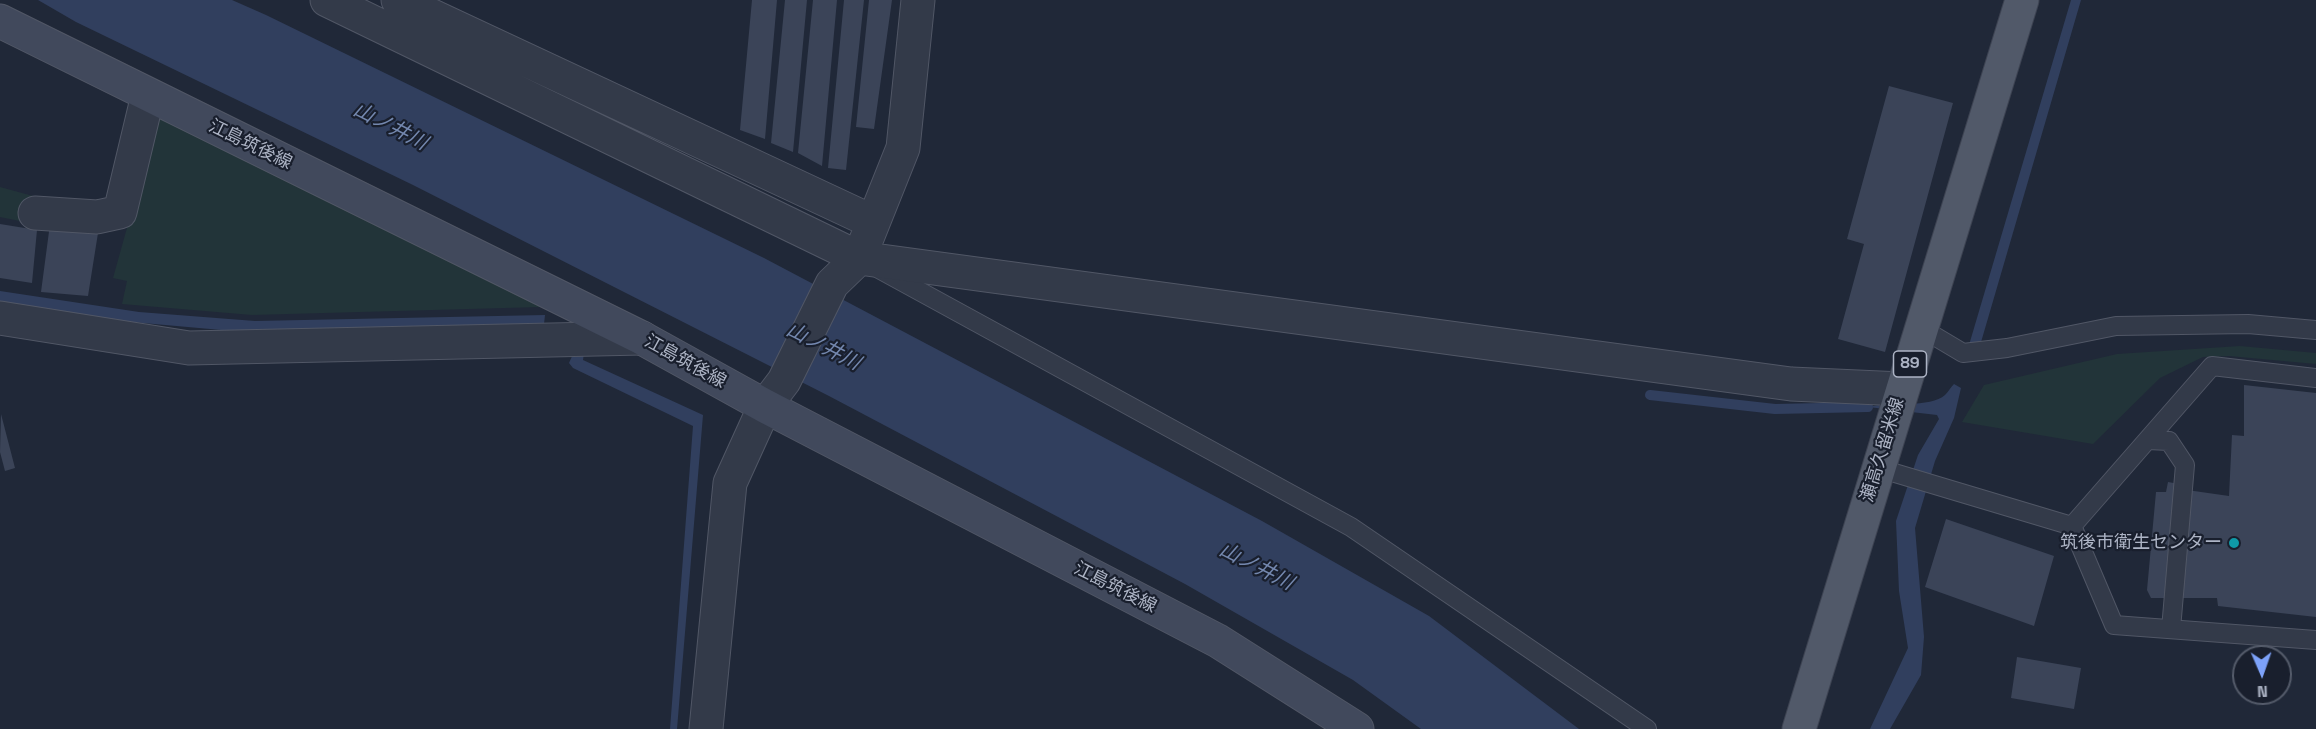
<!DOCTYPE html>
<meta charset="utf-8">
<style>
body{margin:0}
#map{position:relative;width:2316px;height:729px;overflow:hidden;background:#202838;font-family:"Space Grotesk",sans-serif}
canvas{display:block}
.north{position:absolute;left:2232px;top:645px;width:60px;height:60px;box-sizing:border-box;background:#191f2d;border:2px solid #545b6a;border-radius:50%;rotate:178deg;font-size:16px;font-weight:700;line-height:24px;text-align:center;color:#adb4c5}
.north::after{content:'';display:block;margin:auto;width:21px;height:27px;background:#7da2fa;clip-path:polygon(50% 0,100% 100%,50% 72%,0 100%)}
</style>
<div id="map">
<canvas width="2316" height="729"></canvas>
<div class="north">N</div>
</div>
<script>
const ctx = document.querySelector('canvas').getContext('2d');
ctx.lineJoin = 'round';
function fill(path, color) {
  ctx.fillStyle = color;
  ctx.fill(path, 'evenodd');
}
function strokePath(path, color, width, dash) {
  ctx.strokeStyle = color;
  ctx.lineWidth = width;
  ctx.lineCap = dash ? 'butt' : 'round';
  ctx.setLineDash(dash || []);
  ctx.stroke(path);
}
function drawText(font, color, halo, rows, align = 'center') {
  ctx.font = font + ' "Space Grotesk","Noto Sans JP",sans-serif';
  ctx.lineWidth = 4.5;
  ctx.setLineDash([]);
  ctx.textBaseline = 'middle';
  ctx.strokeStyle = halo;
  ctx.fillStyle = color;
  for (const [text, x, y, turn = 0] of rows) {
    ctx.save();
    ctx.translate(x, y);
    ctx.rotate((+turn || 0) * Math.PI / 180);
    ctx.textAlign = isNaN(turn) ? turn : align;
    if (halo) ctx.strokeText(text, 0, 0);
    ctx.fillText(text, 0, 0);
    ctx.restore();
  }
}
const green = new Path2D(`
 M 159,113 L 541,307 L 252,315 L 122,304 L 127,281 L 113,278 Z
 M 0,187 L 33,196 L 30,223 L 0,217 Z
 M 2240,346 L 2316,353 L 2316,364 L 2229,356 L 2203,357 L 2160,378 L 2093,444 L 1962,422 L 1984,385 L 2117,354 Z`);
const water = new Path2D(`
 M 38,0 L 232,0 L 266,15 L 764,258 L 1262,521 L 1429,616 L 1579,729 L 1421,729 L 1353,680 L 1185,584 L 829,396 L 413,185 L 76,22 Z
 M 2071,0 L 2081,0 L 1979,349 L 1969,345 Z
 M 0,291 L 139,312 L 255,321 L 545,315 L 544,324 L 255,333 L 98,319 L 0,304 Z
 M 584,353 L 583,360 L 703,415 L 677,729 L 670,729 L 693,426 L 573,368 L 569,363 L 573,354 Z
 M 1954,384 L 1961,388 L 1954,418 L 1935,461 L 1915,528 L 1924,637 L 1921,675 L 1890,729 L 1870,729 L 1908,648 L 1899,591 L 1896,521 L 1918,455 L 1939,419 L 1937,415 L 1868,407 C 1888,402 1931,408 1945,395 C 1948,392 1951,387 1954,384 Z`);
const stream = new Path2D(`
 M 1650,395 L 1775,409 L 1868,407`);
const building = new Path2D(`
 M 752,0 L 777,0 L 765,139 L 740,130 Z
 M 785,0 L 807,0 L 793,152 L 771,143 Z
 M 813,0 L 837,0 L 822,166 L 798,153 Z
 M 844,0 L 864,0 L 846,170 L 828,168 Z
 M 869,0 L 892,0 L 874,129 L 856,127 Z
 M 1889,86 L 1953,103 L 1885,352 L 1838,339 L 1864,244 L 1847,239 Z
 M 0,224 L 37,230 L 32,283 L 0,278 Z
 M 50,224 L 98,233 L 88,296 L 41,292 Z
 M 2244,385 L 2316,393 L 2316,617 L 2218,606 L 2217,598 L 2151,598 L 2147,590 L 2156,492 L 2166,492 L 2168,482 L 2185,485 L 2187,490 L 2229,496 L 2232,435 L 2244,436 Z
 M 1,414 L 15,468 L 5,471 L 0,452 Z
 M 1946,519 L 2054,556 L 2034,626 L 1925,587 Z
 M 2017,657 L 2081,668 L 2074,709 L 2011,698 Z`);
const lane = new Path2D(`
 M 879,269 L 1351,527 L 1647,729
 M 1921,328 L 1963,353 L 2007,348 L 2116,326 L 2248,324 L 2316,330
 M 2148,440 L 2169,441 L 2185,465 L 2171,629
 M 1878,468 L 2072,526
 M 2072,526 L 2212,366 L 2316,378
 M 2072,526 L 2114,625 L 2316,640`);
const street = new Path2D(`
 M 327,0 L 859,258 L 1791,384 L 1902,389
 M 398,0 L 873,222
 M 35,213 L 97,217 L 120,212 L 148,95
 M 0,318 L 189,348 L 642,338
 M 706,729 L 730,483 L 765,406 L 784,381 L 832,284 L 859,258 L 903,148 L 918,0`);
const secondary = new Path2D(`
 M 0,21 L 642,338 L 765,406 L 1218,641 L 1357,729`);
const primary = new Path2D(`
 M 1799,729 L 2022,0`);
const markers = [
 [2234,543,6,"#0f9aa8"]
];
const shields = [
 [1910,364,33]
];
const shieldNames = [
 ["89",1910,364]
];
const streetNames = [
 ["江島筑後線",250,145,26],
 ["江島筑後線",685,362,29],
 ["瀬高久留米線",1883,450,-73],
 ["江島筑後線",1115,588,27]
];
const poiNames = [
 ["筑後市衛生センター",2222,543]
];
const waterNames = [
 ["山ノ井川",390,127,27],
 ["山ノ井川",823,347,27],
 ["山ノ井川",1256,567,27]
];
fill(green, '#223439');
fill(water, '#313f5e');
strokePath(stream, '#313f5e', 10);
fill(building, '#3b4458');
strokePath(lane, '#515766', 20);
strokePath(street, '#515766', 35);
strokePath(secondary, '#515766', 35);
strokePath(primary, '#3d4352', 35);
strokePath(lane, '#333a49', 18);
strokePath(street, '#333a49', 33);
strokePath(secondary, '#41495c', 33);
strokePath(primary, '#515969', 33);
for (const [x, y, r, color] of markers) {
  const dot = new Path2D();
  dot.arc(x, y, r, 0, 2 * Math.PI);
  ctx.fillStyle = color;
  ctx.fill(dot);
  strokePath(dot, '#191f2d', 2);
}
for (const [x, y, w] of shields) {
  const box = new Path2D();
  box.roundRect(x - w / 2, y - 13, w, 26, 4.5);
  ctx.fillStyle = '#191f2d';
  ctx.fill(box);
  strokePath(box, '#adb4c5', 1.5);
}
drawText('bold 16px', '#adb4c5', null, shieldNames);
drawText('18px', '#adb4c5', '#191f2d', streetNames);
drawText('18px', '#adb4c5', '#191f2d', poiNames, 'right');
drawText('italic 20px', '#7488af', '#191f2d', waterNames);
</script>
